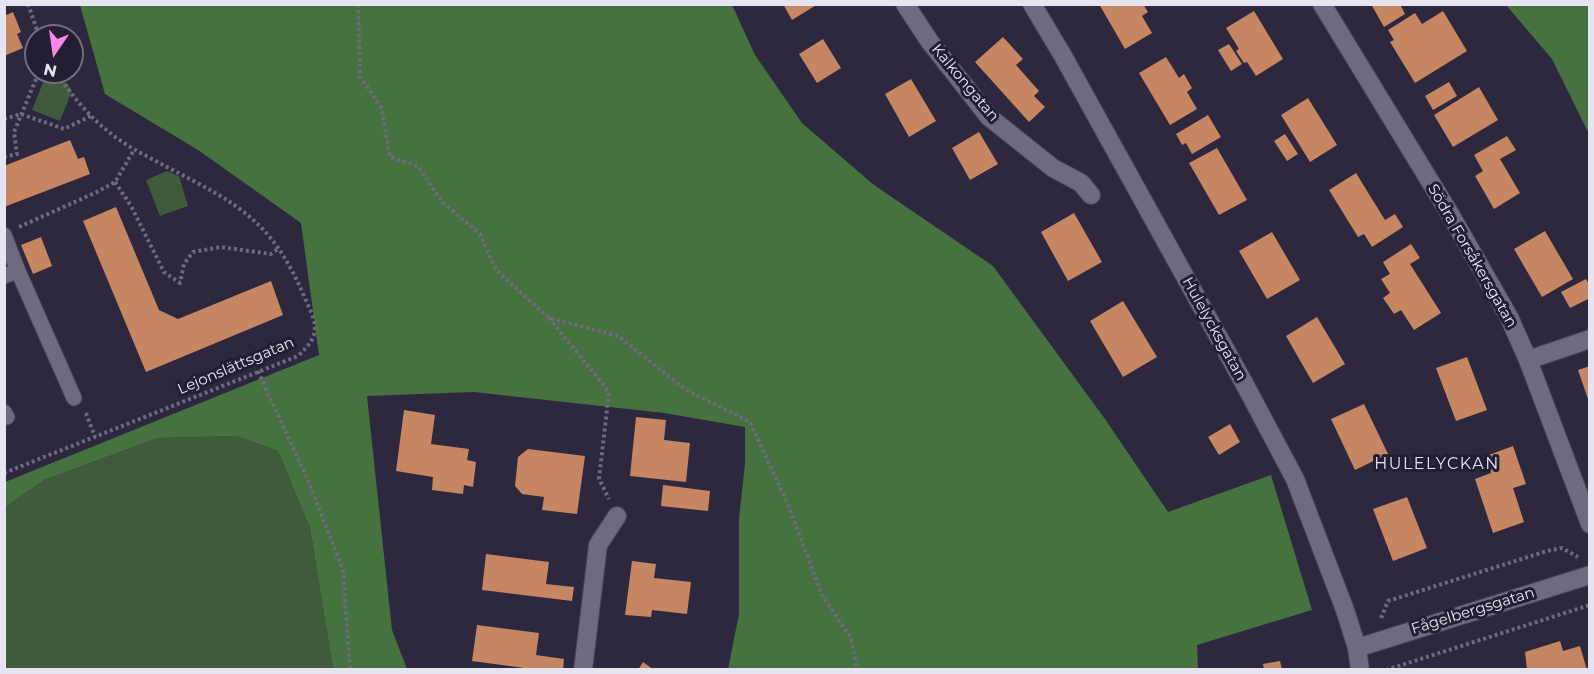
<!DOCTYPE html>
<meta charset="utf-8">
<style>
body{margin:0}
#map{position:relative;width:1594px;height:674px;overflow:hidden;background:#2d283d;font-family:Montserrat,sans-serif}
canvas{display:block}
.frame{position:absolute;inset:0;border:6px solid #e7e4f2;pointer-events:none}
.north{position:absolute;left:24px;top:24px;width:60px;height:60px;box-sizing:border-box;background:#241e32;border:2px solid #726d7f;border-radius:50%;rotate:193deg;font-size:16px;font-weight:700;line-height:24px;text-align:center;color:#e7e4f2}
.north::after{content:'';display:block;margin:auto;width:21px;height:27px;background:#fa87e7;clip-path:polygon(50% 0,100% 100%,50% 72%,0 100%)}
</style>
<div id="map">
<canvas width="1594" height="674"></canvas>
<div class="frame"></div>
<div class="north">N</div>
</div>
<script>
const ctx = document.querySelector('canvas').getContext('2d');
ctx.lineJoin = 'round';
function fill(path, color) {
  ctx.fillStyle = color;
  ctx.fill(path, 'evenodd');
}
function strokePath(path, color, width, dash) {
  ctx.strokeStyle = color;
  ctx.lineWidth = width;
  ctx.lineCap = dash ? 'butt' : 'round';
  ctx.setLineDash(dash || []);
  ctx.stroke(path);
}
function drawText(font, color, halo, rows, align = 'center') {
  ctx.font = font + ' Montserrat,sans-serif';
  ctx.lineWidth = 6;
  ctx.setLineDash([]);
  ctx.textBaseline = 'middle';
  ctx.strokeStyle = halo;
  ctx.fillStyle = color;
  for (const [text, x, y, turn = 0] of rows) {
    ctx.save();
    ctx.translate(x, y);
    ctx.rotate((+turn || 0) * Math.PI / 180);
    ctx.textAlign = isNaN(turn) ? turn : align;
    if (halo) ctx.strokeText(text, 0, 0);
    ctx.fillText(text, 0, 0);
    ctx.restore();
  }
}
const green = new Path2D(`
 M 46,75 L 68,84 L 72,91 L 60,121 L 32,110 Z
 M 167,171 L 179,176 L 188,206 L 160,216 L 146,180 Z
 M 236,436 L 278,451 L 310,528 L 333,669 L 5,669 L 4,507 L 44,480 L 158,438 Z`);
const forest = new Path2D(`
 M 80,5 L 732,5 L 755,55 L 802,123 L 874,185 L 993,266 L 1105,419 L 1168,512 L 1271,475 L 1312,610 L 1197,645 L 1198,669 L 728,669 L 739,614 L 739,518 L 745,464 L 745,427 L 664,413 L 474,392 L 367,396 L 392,630 L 407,669 L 333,669 L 310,528 L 278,451 L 236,436 L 158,438 L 44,480 L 5,507 L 5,482 L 319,355 L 301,223 L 198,150 L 105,94 Z
 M 1506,5 L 1589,5 L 1589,134 L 1552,59 Z`);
const building = new Path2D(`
 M 783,4 L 818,4 L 792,20 Z
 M 1099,4 L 1143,4 L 1148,12 L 1142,16 L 1152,33 L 1125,49 Z
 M 1371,4 L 1400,4 L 1405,14 L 1384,27 Z
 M 1254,11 L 1283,59 L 1256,76 L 1247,62 L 1244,63 L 1236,51 L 1239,49 L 1226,28 Z
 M 1443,11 L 1467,51 L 1415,83 L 1390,42 L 1394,40 L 1388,30 L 1415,13 L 1422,24 Z
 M 13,12 L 21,32 L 17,34 L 23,48 L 4,56 L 4,16 Z
 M 1003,37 L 1023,59 L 1016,65 L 1039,91 L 1034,96 L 1045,107 L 1029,122 L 975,62 Z
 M 823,39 L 841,68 L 817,83 L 799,54 Z
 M 1229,44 L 1242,64 L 1231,71 L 1218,50 Z
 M 1166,57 L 1179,78 L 1184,74 L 1192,88 L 1187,92 L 1197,109 L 1170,125 L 1139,73 Z
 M 911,79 L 936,121 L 909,137 L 885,94 Z
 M 1449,82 L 1457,96 L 1433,110 L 1425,96 Z
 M 1479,87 L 1498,120 L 1453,147 L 1434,115 Z
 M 1308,98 L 1337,145 L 1310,162 L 1281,115 Z
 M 1208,115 L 1221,137 L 1192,154 L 1186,143 L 1182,145 L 1176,134 Z
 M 979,132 L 998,164 L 970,180 L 952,148 Z
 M 1285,134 L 1298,154 L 1287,161 L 1274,141 Z
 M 1507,136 L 1516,150 L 1500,159 L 1520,193 L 1494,209 L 1475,176 L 1483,171 L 1474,155 Z
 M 70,140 L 78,159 L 84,157 L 90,174 L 4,207 L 4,166 Z
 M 1217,148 L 1247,200 L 1219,215 L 1189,163 Z
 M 1356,173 L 1385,220 L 1395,214 L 1403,227 L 1372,247 L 1364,234 L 1358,237 L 1329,190 Z
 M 116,207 L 159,310 L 178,319 L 271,281 L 283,315 L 146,372 L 83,221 Z
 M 1074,213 L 1102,262 L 1068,281 L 1041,232 Z
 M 1545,231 L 1573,279 L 1542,297 L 1514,249 Z
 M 1272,232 L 1300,280 L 1267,299 L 1239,251 Z
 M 41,237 L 52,266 L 33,274 L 21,245 Z
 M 1411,244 L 1420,258 L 1410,264 L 1441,313 L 1414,330 L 1401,310 L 1394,314 L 1383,298 L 1390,293 L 1381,279 L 1390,274 L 1383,262 Z
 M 1586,279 L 1590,286 L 1590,298 L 1570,308 L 1561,292 Z
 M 1123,301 L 1157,357 L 1123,377 L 1090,321 Z
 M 1317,317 L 1345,364 L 1313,383 L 1286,336 Z
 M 1467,357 L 1487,410 L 1456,421 L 1436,368 Z
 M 1590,366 L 1590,402 L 1589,402 L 1578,370 Z
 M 1364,404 L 1388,454 L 1355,470 L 1331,419 Z
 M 404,410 L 435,415 L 431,444 L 469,449 L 467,460 L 476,462 L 473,487 L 464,485 L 463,494 L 432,490 L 433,477 L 396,471 Z
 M 636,417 L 666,420 L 664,440 L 690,443 L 686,482 L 630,476 Z
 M 1230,424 L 1240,442 L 1219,455 L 1208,437 Z
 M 1513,446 L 1526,484 L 1513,488 L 1524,522 L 1493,533 L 1475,479 L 1491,473 L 1486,456 Z
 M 528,449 L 585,456 L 577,514 L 542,510 L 544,497 L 522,494 L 515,486 L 518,457 Z
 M 663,485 L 710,491 L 708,511 L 661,506 Z
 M 1407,497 L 1427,548 L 1393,561 L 1373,509 Z
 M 486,554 L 549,562 L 546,584 L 574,587 L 572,601 L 482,590 Z
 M 632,561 L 656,564 L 654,578 L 691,582 L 687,614 L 652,610 L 651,617 L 625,615 Z
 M 477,625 L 539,633 L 536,655 L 564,659 L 563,670 L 539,670 L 472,661 Z
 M 1560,641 L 1563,651 L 1580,646 L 1587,670 L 1527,670 L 1525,652 Z
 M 1280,661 L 1282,670 L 1264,670 L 1263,664 Z
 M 643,662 L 654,670 L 638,670 Z`);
const path = new Path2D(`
 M 28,4 L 39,36
 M 358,4 L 360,77 L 381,107 L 390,157 L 418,166 L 442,202 L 480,234 L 496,270 L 549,318 L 618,336 L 686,390 L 750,422 L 789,507 L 822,595 L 851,638 L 857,670
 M 4,119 L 21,114 L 64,129 L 91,116
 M 4,157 L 17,154 L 14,132 L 39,72
 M 115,182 L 131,206 L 164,272 L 180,283 L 184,264 L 193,252 L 221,247 L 271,254 L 279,248
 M 19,227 L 97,192 L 115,182 L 134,150
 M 549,318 L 609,392 L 599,479 L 609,499
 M 258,371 L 310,485 L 343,570 L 350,670
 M 86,413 L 95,437
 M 4,473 L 298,356 C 323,333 316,323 304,296 C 272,221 238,204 169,168 C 152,159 134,150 118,139 C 93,121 73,98 56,72
 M 1381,618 L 1388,601 L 1547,551 L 1562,548 L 1578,557
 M 1386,670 L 1590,605`);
const lane = new Path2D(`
 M 4,235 L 18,271
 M 4,276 L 18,271 L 74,398
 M 4,412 L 7,417`);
const street = new Path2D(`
 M 905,4 L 930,42 L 989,117 L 1053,168 L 1081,183 L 1091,195
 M 1032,4 L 1063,56 L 1244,383 L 1295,479 L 1345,610 L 1357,648 L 1360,670
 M 1322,4 L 1450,214 L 1509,317 L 1528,360 L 1590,524
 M 1528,360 L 1590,339
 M 1357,648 L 1590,575
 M 583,670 L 598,545 L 617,516`);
const streetNames = [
 ["Kalkongatan",965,83,50],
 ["Södra Forsåkersgatan",1472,256,60],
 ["Hulelycksgatan",1214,329,61],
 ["Lejonslättsgatan",236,366,-23],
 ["Fågelbergsgatan",1473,611,-17]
];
const neighbourhoodNames = [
 ["HULELYCKAN",1437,464]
];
fill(green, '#3f5b3b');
fill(forest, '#45723e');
fill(building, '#c68662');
strokePath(lane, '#484355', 17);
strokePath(street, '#484355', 20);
strokePath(path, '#6f6a7d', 4, [3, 3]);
strokePath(lane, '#6f6982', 15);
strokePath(street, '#6f6982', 18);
drawText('15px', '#e7e4f2', '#241e32', streetNames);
ctx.letterSpacing = '1.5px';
drawText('16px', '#e7e4f2', '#241e32', neighbourhoodNames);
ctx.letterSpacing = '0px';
</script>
